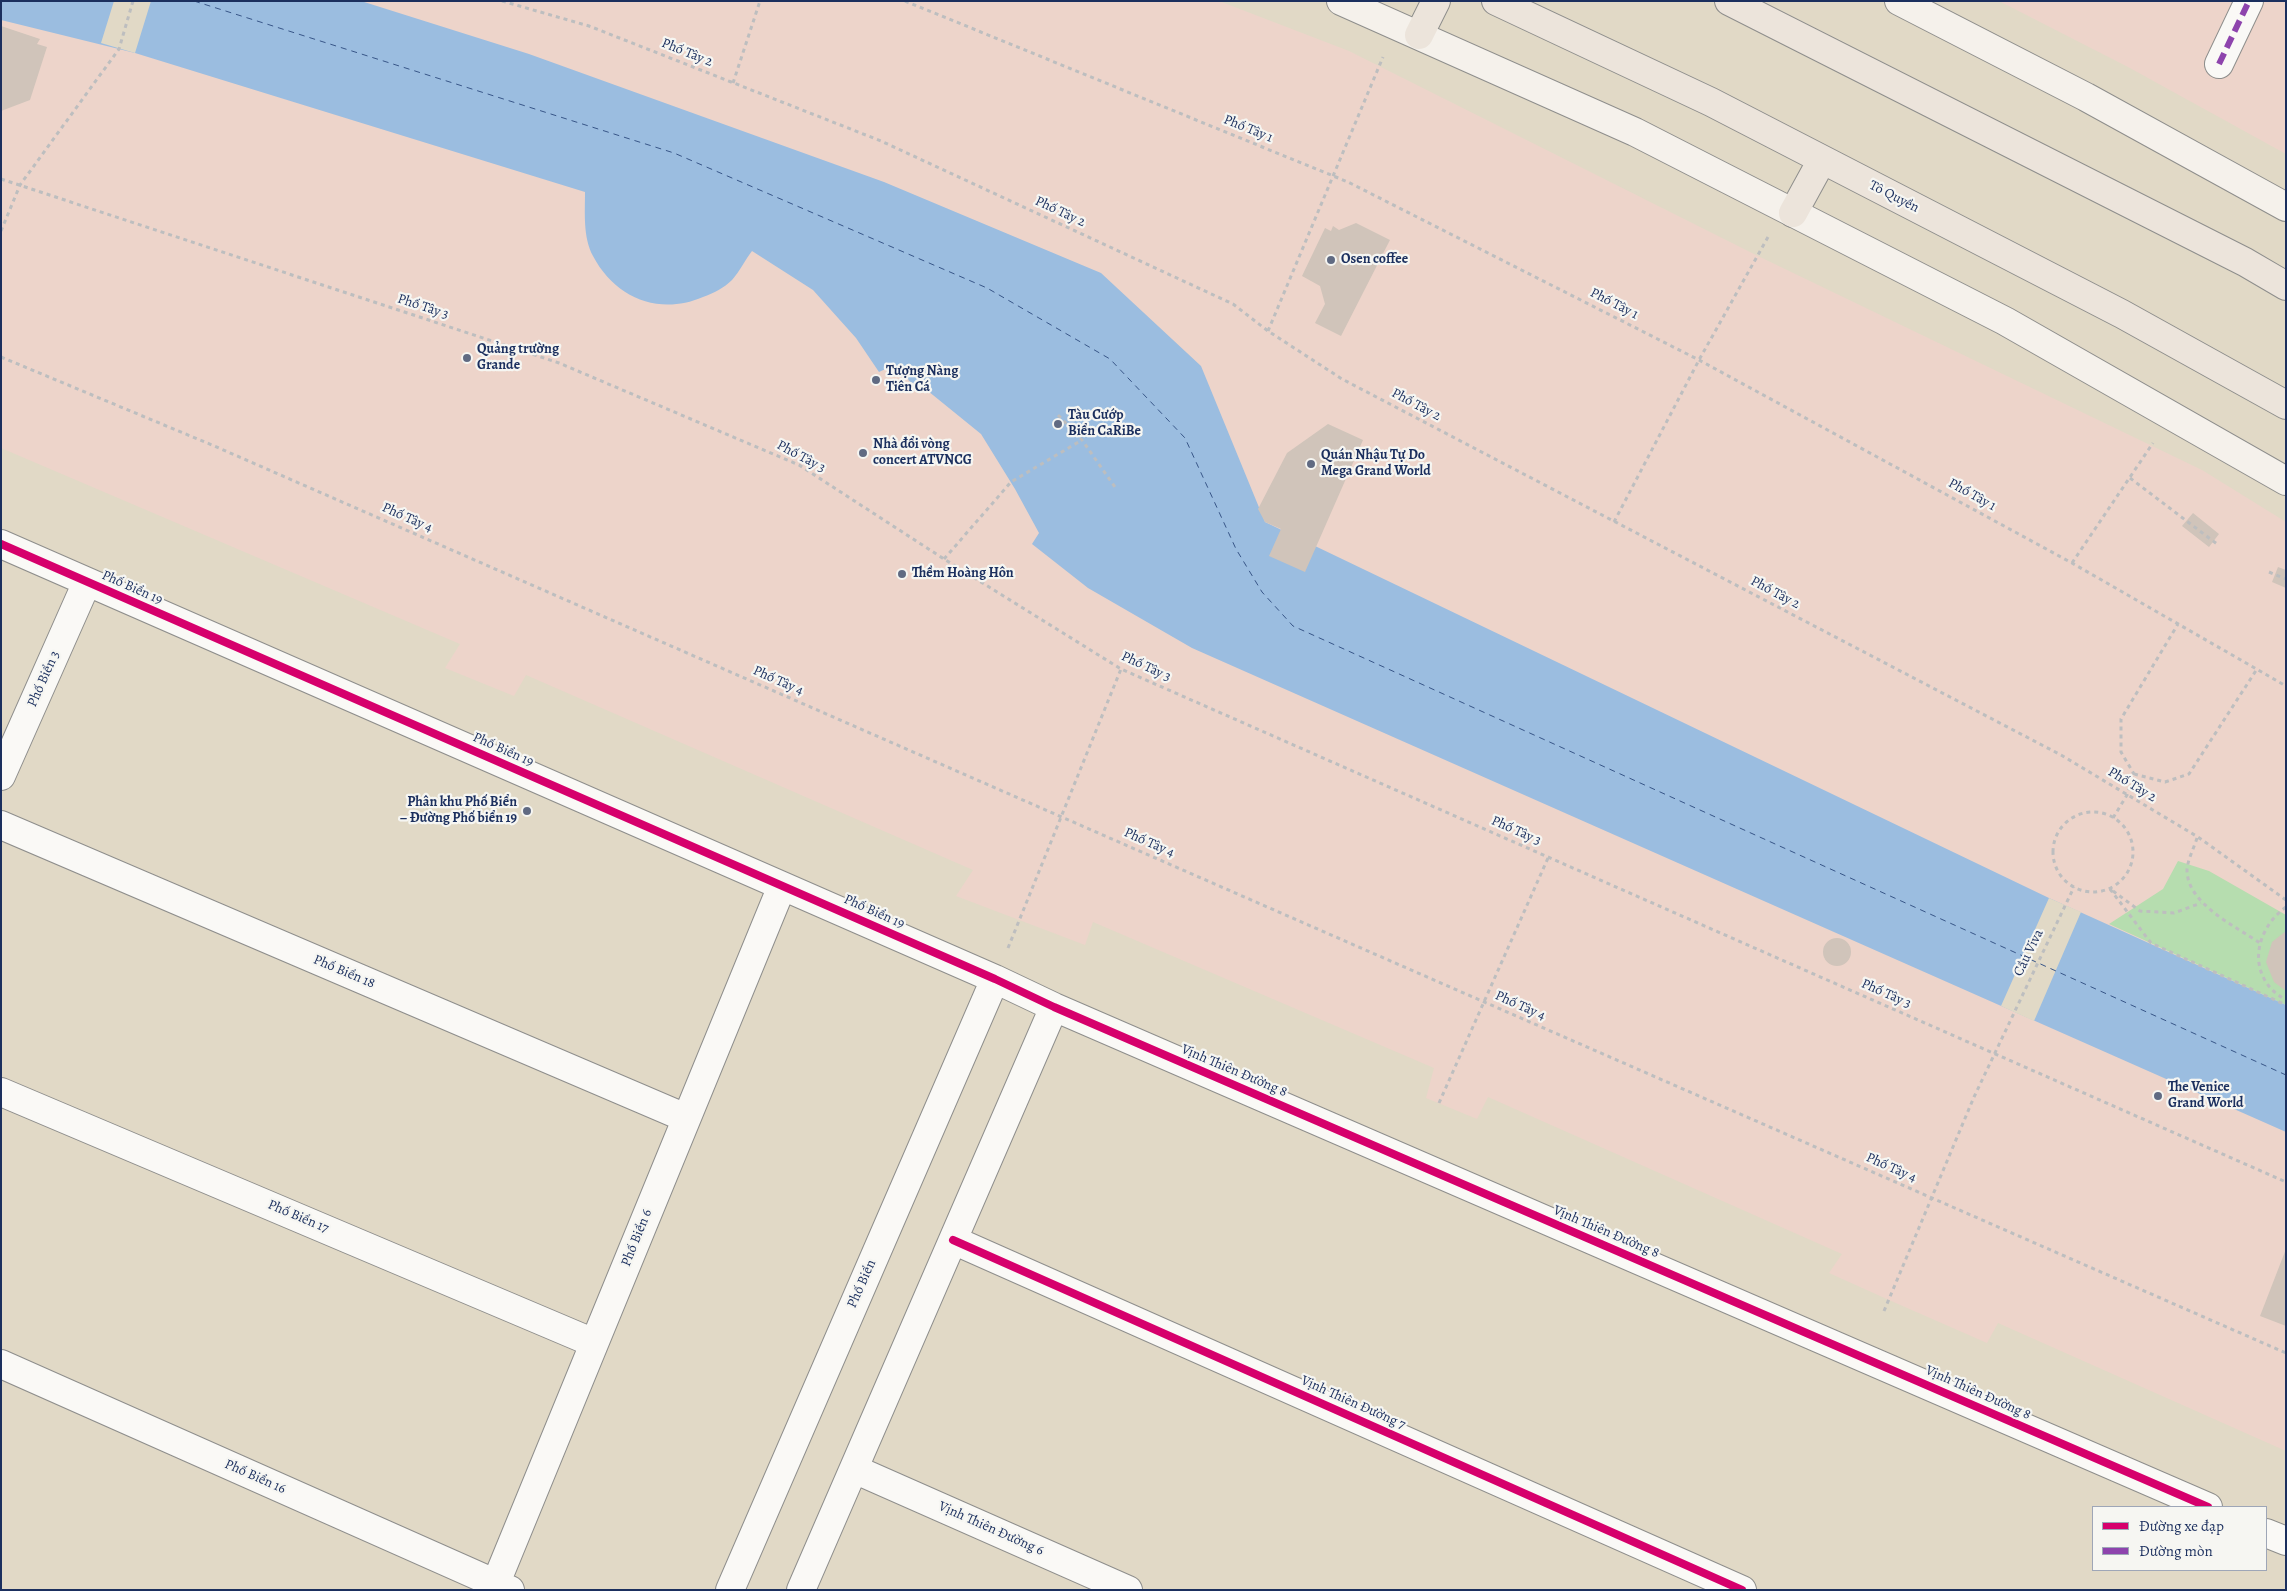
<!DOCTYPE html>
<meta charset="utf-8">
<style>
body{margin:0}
#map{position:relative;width:2287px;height:1591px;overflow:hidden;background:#e1d9c6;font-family:Alegreya,serif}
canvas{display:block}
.frame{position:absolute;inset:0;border:2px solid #1b2f5e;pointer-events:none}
.legend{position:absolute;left:2092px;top:1506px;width:175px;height:65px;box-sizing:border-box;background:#f6f6f2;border:1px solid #9ea6b7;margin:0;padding:6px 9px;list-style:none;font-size:15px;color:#1b2f5e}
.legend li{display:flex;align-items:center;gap:10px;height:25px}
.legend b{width:25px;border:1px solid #9ea6b7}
</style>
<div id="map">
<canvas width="2287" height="1591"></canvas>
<div class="frame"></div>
<ul class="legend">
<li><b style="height:6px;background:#d6006c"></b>Đường xe đạp</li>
<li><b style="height:6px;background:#8e44ad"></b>Đường mòn</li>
</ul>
</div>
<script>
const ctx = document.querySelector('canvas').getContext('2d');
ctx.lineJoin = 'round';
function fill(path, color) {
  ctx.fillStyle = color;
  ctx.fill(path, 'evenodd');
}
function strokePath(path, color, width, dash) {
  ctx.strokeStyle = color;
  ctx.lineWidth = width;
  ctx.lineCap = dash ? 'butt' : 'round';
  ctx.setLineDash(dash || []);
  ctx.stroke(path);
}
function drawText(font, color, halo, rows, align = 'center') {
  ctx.font = font + ' Alegreya,serif';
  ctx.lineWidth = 4.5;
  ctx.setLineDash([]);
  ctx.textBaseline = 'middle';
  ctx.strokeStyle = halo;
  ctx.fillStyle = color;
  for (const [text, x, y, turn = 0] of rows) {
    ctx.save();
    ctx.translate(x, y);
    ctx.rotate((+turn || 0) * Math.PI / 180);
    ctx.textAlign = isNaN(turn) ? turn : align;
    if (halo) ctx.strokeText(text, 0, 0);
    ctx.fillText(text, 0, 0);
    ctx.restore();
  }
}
const built = new Path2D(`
 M 1,1 L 1219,1 L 1349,51 L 1758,256 L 2202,470 L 2286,522 L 2286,1451 L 1998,1323 L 1987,1343 L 1889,1300 L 1829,1273 L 1842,1254 L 1488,1097 L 1477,1119 L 1426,1098 L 1434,1068 L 1093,922 L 1085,945 L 956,896 L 973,870 L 526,675 L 514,696 L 445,668 L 460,644 L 1,448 Z
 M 1999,1 L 2286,1 L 2286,154 L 2128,67 Z`);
const green = new Path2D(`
 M 2178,861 L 2209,871 L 2286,915 L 2286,1005 L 2109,924 L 2163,889 Z`);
const water = new Path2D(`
 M 1,1 L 361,1 L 529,54 L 884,182 L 1101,273 L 1201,366 L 1265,522 L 2049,898 L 2286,1005 L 2286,1132 L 1192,648 L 1088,588 L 1032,544 L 1039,533 L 1015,489 L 981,434 L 928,391 L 909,381 L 905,371 L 894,365 L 879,372 L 856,338 L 813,290 L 752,251 C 745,260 740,271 732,280 C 724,288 714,293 703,297 C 659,316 615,298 593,256 C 583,237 585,214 585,192 L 135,53 L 1,20 Z`);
const pier = new Path2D(`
 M 114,1 L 151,1 L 135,53 L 101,43 Z
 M 2049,898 L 2081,912 L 2034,1021 L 2001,1006 Z`);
const ferry = new Path2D(`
 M 194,1 L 674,153 L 987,288 L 1110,359 L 1185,438 L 1236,549 L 1262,592 L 1293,626 L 2286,1075`);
const building = new Path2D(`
 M 1,26 L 40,39 L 37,44 L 47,47 L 30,100 L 1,111 Z
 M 1356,223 L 1390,240 L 1341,336 L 1315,323 L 1325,304 L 1320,286 L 1302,276 L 1325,228 L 1331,231 L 1333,226 L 1339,230 Z
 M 1328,424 L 1363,440 L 1305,572 L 1269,556 L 1281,529 L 1265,522 L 1258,509 L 1287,453 Z
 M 2193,513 L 2219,534 L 2209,547 L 2182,526 Z
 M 2278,567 L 2286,570 L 2286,588 L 2272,582 Z
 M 2286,931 L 2286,991 L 2274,982 L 2266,962 L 2272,942 Z
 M1823 952a14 14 0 1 1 28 0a14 14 0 1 1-28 0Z
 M 2286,1249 L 2286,1326 L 2260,1316 Z`);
const path = new Path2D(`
 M 502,1 L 589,26 L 881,141 L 1233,304 L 1268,331 L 1342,379 L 2061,755 L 2198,837 L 2286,900
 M 905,1 L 1348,182 L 1699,360 L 2072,563 L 2286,686
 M 733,83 L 760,1
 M 1,179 L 559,363 L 799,465 L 944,559 L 1121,669 L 2286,1182
 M 1,231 L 20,185 L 119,49 L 133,1
 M 1268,331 L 1383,57
 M 1,357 L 212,445 L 2286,1353
 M 1058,415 L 1082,440 L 1117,490
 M 2130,478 L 2217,544
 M 1614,522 L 1699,360 L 1768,237
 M 944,559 L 1011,482 L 1082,440
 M 2072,563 L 2153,443
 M 2269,572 L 2286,579
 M 2134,774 L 2165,782 L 2189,774 L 2257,669
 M2053 852a40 40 0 1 1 80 0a40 40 0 1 1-80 0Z
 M 2113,818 L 2127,795 L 2134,774 L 2121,752 L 2121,719 L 2178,624
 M 2197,838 C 2194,848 2187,861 2187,871 C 2188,904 2235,926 2260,943
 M 2110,889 L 2151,943 L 2286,1005
 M 2113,891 L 2140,911 L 2174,913 L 2201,903
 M 2286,907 C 2253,931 2246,978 2286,1000
 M 1008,948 L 1121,669
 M 1439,1103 L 1548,858
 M 1884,1311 L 1974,1097 L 2074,887`);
const street = new Path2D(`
 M 2219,64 L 2249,1
 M 1,544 L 995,979 L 1054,1007 L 2208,1507
 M 1,776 L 87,582
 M 1,825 L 686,1118
 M 1,1092 L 594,1343
 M 953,1240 L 1742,1590
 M 1,1364 L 510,1590
 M 854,1469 L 1128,1590
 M 2266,1533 L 2286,1541
 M 493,1590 L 782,886
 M 730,1590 L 995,979
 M 801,1590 L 1054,1007`);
const secondary = new Path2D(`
 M 1341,1 L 1635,132 L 2005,321 L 2286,481
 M 1899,1 L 2086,97 L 2286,207`);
const primary = new Path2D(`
 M 1496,1 L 1711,102 L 2122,314 L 2286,405
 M 1729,1 L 2245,262 L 2286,286
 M 1419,35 L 1436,1
 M 1793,213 L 1822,160`);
const quiet = new Path2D(`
 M 2219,64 L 2249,1`);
const cycleway = new Path2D(`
 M 1,544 L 995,979 L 1054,1007 L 2208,1507
 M 953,1240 L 1742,1590`);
const markers = [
 [1331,260,5,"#606a82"],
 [467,358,5,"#606a82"],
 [876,380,5,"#606a82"],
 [1058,424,5,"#606a82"],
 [863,453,5,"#606a82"],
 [1311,464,5,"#606a82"],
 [902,574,5,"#606a82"],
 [527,811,5,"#606a82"],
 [2158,1096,5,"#606a82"]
];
const streetNames = [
 ["Phố Tây 2",687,53,22],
 ["Phố Tây 1",1248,129,22],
 ["Tô Quyền",1894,197,27],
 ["Phố Tây 2",1060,212,25],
 ["Phố Tây 1",1614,304,27],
 ["Phố Tây 3",423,307,18],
 ["Phố Tây 2",1416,405,28],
 ["Phố Tây 3",801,457,28],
 ["Phố Tây 1",1972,495,29],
 ["Phố Tây 4",407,518,24],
 ["Phố Biển 19",132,588,24],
 ["Phố Tây 2",1775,593,28],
 ["Phố Tây 3",1146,667,25],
 ["Phố Biển 3",44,679,-66],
 ["Phố Tây 4",778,681,24],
 ["Phố Biển 19",503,750,24],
 ["Phố Tây 2",2132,785,31],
 ["Phố Tây 3",1516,831,24],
 ["Phố Tây 4",1149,843,24],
 ["Phố Biển 19",874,912,24],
 ["Cầu Viva",2029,953,-64],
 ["Phố Biển 18",344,972,23],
 ["Phố Tây 3",1886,994,24],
 ["Phố Tây 4",1520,1006,24],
 ["Vịnh Thiên Đường 8",1234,1071,23],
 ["Phố Tây 4",1891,1168,24],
 ["Phố Biển 17",298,1217,23],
 ["Vịnh Thiên Đường 8",1606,1232,23],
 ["Phố Biển 6",637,1238,-68],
 ["Phố Biển",862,1284,-66],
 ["Vịnh Thiên Đường 8",1978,1393,24],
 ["Vịnh Thiên Đường 7",1353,1403,24],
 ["Phố Biển 16",255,1477,24],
 ["Vịnh Thiên Đường 6",991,1529,24]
];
const poiNames = [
 ["Osen coffee",1341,260],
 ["Quảng trường",477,350],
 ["Grande",477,366],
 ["Tượng Nàng",886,372],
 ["Tiên Cá",886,388],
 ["Tàu Cướp",1068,416],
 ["Biển CaRiBe",1068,432],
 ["Nhà đổi vòng",873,445],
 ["concert ATVNCG",873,461],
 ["Quán Nhậu Tự Do",1321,456],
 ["Mega Grand World",1321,472],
 ["Thềm Hoàng Hôn",912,574],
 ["Phân khu Phố Biển",517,803,"right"],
 ["– Đường Phố biển 19",517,819,"right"],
 ["The Venice",2168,1088],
 ["Grand World",2168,1104]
];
fill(built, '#edd4ca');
fill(green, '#b6ddaf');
fill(water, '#9bbde0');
fill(pier, '#e1d9c6');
strokePath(ferry, '#385688', 1, [6, 5]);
fill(building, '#d0c4ba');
strokePath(street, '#8e8e8c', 30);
strokePath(secondary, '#8e8e8c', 30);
strokePath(primary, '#8e8e8c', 30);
strokePath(path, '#bdbebf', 3, [4, 4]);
strokePath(street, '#faf9f6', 28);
strokePath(secondary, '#f5f1eb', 28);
strokePath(primary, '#ece4db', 28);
strokePath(quiet, '#8e44ad', 6, [12, 6]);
strokePath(cycleway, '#d6006c', 8);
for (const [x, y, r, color] of markers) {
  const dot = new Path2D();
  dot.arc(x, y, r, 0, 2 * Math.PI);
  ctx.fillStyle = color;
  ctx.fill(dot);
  strokePath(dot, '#f6f6f2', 2);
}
drawText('14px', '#1b2f5e', '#f6f6f2', streetNames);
drawText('bold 14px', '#1b2f5e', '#f6f6f2', poiNames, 'left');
</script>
